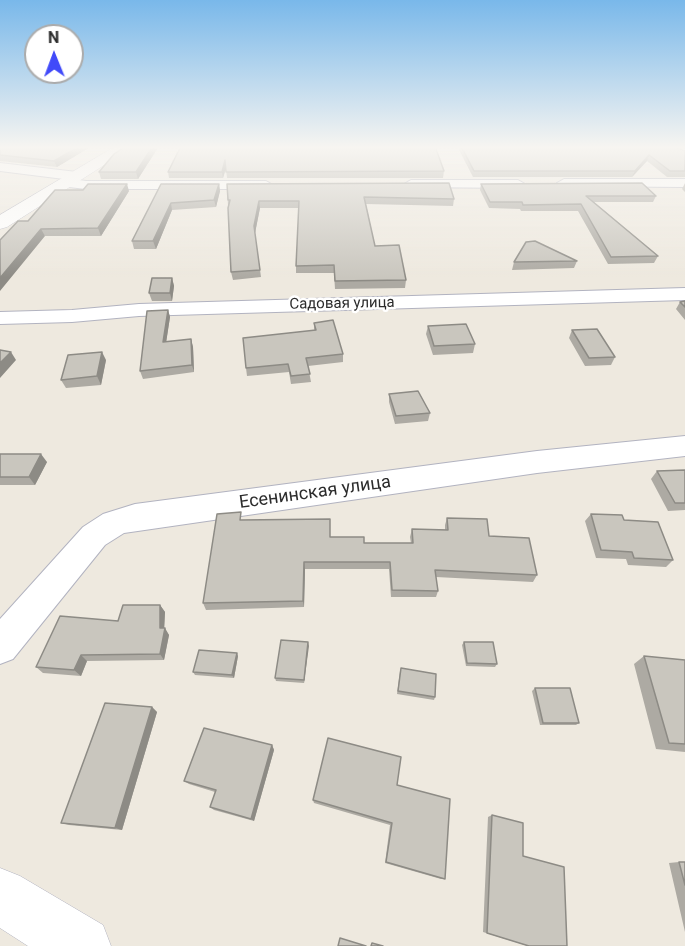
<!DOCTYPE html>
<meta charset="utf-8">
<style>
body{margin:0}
#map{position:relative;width:685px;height:946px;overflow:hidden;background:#eee9df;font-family:Roboto,sans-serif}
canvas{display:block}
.north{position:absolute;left:24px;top:24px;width:60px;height:60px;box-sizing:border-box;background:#fff;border:2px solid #ababab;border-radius:50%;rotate:359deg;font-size:16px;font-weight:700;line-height:24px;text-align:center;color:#2c2c2c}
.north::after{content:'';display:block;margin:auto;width:21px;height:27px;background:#414af9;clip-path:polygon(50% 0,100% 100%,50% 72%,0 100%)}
</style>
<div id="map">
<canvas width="685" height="946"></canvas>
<div class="north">N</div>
</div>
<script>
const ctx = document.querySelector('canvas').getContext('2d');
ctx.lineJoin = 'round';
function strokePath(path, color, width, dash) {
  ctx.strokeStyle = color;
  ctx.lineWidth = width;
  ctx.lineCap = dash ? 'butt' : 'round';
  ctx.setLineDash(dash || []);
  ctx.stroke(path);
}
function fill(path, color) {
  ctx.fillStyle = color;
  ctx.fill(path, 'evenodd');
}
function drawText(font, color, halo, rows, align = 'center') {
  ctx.font = font + ' Roboto,sans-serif';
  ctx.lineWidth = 5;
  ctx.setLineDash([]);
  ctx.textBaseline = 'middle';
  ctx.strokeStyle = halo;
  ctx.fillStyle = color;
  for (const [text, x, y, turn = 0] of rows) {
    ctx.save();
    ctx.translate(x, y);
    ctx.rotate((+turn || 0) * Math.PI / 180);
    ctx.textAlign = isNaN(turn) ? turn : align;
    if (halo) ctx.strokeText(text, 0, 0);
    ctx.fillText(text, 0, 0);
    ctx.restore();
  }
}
const street = new Path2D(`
 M 0,163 L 77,172 L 84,176 L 79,180 L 86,181 L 266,181 L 273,185 L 266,189 L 86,189 L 60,186 L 58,183 L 64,179 L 0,171 Z
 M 564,179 L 685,179 L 685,187 L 559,186 L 557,183 Z
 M 411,180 L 518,180 L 525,184 L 518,188 L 406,187 L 404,184 Z
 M 685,288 L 685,300 L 139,316 L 72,322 L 0,324 L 0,312 L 72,310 L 139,304 Z
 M 685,436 L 685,456 L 537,473 L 124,533 L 105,545 L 13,659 L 0,664 L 0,619 L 83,527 L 103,514 L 135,504 L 537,451 Z`);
const secondary = new Path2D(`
 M 116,146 L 134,146 L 7,227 L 0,229 L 0,215 Z
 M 0,868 L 20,876 L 103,925 L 111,946 L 28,946 L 0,928 Z`);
const wall = new Path2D(`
 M 0,146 L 92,146 L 57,167 L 0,161 Z
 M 159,146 L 138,179 L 101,179 L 99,172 Z
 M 181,146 L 444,171 L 443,178 L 227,178 L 226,169 L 223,178 L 169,178 L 168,172 Z
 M 457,146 L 673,146 L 685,151 L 685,177 L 667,177 L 647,161 L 632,177 L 473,177 Z
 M 685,183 L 685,192 L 682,189 Z
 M 161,184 L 219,184 L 220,191 L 216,207 L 172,210 L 156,249 L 134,249 L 132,241 Z
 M 227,184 L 454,199 L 453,206 L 366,204 L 375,246 L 406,280 L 405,288 L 335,289 L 334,273 L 296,273 L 296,266 L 299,208 L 260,208 L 255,233 L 261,277 L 233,280 L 231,272 Z
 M 481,184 L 656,196 L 653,202 L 594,202 L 658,256 L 654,263 L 608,264 L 578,211 L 521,211 L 520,209 L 489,208 L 480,190 Z
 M 129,191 L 101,236 L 45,236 L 28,221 Z
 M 577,261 L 574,268 L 512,270 L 514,262 Z
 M 172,278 L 174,286 L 172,301 L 152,301 L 149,293 Z
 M 685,301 L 685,320 L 676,309 L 680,302 Z
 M 168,310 L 170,317 L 166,342 L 191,339 L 193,347 L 194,372 L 143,379 L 140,371 Z
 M 314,323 L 343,354 L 343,362 L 308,366 L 311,382 L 291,384 L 289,372 L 247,376 L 246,368 L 314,330 Z
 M 428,326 L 475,344 L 473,353 L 433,355 L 426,334 Z
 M 572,330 L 615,357 L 611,365 L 585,366 L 569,338 Z
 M 106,360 L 101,385 L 66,388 L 61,380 Z
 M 389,394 L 430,413 L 428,421 L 395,424 L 389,402 Z
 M 0,454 L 47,462 L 35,485 L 0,485 Z
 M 685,470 L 685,510 L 668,511 L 651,479 L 657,471 Z
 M 591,514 L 624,520 L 673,560 L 666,567 L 628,565 L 626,559 L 596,558 L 585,521 Z
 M 447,518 L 489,536 L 537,575 L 533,582 L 436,577 L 438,591 L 436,597 L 391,597 L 389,569 L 305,569 L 304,607 L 206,610 L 203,603 L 330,537 L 364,543 L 411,543 L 410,537 L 412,529 L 445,530 L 445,525 Z
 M 160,605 L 165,612 L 164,628 L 169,635 L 164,660 L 87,661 L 81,676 L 43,673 L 36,667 L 118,621 Z
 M 308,642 L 304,683 L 276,681 L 275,678 Z
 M 464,642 L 497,664 L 495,667 L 466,666 L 462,645 Z
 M 238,656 L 234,678 L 195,675 L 193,672 Z
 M 644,656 L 685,660 L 685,752 L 656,749 L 634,664 Z
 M 400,671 L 435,697 L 434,700 L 397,694 Z
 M 535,688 L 579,723 L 576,725 L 540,725 L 532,691 Z
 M 152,707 L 157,712 L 122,830 L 69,825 L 61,823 Z
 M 272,745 L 274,750 L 254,821 L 214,810 L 210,807 L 215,792 L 189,784 L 184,781 Z
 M 397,785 L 445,879 L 441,879 L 385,863 L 390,825 L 314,803 L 313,800 Z
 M 492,815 L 523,856 L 528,946 L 483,932 L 488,817 Z
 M 679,862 L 685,862 L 685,932 L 669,863 Z`);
const shadedWall = new Path2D(`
 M 80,146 L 92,146 L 57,167 L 54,161 Z
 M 153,146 L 159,146 L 138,179 L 136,172 Z
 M 649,155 L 647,161 L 632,177 L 635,171 Z
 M 225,160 L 226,167 L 223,178 L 222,172 Z
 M 127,184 L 129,191 L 101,236 L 98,228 Z
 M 219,184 L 220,191 L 216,207 L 214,200 Z
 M 259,201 L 260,208 L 255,233 L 254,226 Z
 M 171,203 L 172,210 L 156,249 L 153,241 Z
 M 41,229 L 45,236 L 0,291 L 0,278 Z
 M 172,278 L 174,286 L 172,301 L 170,293 Z
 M 168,310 L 170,317 L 165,350 L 163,342 Z
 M 191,339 L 193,347 L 194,372 L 192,365 Z
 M 11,352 L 16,360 L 0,378 L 0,363 Z
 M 102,352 L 106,360 L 101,385 L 97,376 Z
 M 41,454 L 47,462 L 35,485 L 29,477 Z
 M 304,562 L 305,569 L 304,607 L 303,601 Z
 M 160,605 L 165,612 L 164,633 L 165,628 L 169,635 L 164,660 L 160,654 Z
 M 308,642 L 309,646 L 304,683 L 304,680 Z
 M 237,653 L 238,656 L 234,678 L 232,675 Z
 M 81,655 L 87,661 L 81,676 L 74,670 Z
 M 152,707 L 157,712 L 122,830 L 115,828 Z
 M 272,745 L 274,750 L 254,821 L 251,819 Z`);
const building = new Path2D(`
 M 0,146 L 80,146 L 54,161 L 0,155 Z
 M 126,146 L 153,146 L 136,172 L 99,172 L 114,154 Z
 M 181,146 L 435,146 L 444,171 L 226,172 L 225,160 L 222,172 L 168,172 Z
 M 461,146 L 673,146 L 685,151 L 685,171 L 670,171 L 649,155 L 635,171 L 474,171 Z
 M 449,183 L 454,199 L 364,197 L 375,246 L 399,245 L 406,280 L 335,281 L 334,265 L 296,266 L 299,201 L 259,201 L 254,226 L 260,270 L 231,272 L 228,208 L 230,200 L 228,200 L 227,184 Z
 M 642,183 L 656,196 L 586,196 L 658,256 L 611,257 L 581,204 L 523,205 L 522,202 L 490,202 L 481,184 Z
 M 88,184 L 127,184 L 98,228 L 41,229 L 0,278 L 0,240 L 18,221 L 28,221 L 55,190 L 83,190 Z
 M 161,184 L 219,184 L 214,200 L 171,203 L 153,241 L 132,241 Z
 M 535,241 L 577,261 L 514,262 L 526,242 Z
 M 152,278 L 172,278 L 170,293 L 149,293 Z
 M 685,301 L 685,307 L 680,302 Z
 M 168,310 L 163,342 L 191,339 L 192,365 L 140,371 L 147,311 Z
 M 333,320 L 343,354 L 306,358 L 310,374 L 291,376 L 288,364 L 246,368 L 243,338 L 316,330 L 314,323 Z
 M 466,324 L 475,344 L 434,346 L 428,326 Z
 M 597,329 L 615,357 L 589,358 L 572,330 Z
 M 0,350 L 11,352 L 0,363 Z
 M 102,352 L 97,376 L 61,380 L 68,355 Z
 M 418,391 L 430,413 L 396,416 L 389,394 Z
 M 0,454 L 41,454 L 29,477 L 0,477 Z
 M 685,470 L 685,503 L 675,503 L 657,471 Z
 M 241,512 L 240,520 L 330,519 L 330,537 L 364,537 L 364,543 L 413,543 L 412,529 L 448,530 L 447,518 L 487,519 L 489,536 L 529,538 L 537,575 L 435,570 L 438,591 L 392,590 L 390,562 L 304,562 L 303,601 L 203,603 L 217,514 Z
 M 591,514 L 622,515 L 624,520 L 658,522 L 673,560 L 634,558 L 632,552 L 601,550 Z
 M 123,605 L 160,605 L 160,628 L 165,628 L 160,654 L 81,655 L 74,670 L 36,667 L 60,616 L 118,621 Z
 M 281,640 L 308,642 L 304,680 L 275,678 Z
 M 464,642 L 493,642 L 497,664 L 467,663 Z
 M 199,650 L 237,653 L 232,675 L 193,672 Z
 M 644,656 L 685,660 L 685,744 L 669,743 Z
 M 401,668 L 436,674 L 435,697 L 398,691 Z
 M 535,688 L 570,688 L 579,723 L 543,723 Z
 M 105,703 L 152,707 L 115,828 L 61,823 Z
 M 204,728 L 272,745 L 251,819 L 210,807 L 216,790 L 184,781 Z
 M 328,738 L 401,757 L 397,785 L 450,799 L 445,879 L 386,862 L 392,823 L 313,800 Z
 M 492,815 L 523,823 L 523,856 L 564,867 L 567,946 L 529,946 L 487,933 Z
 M 679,862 L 685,862 L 685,885 Z
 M 340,938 L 366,946 L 338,946 Z
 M 372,943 L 383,946 L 371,946 Z`);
const farStreetnames = [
 ["Садовая улица",342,304,-1]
];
const streetNames = [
 ["Есенинская улица",315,493,-8]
];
strokePath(street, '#b2b3c0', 2);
strokePath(secondary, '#b2b3c0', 1);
fill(street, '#fff');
fill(secondary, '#fff');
fill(wall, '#adaaa3');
fill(shadedWall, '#8d8b85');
fill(building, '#c9c6be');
strokePath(building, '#8d8b85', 1.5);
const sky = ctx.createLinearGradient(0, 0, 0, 278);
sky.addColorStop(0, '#79b8ea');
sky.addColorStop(0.53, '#f7f5f1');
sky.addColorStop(1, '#f7f5f100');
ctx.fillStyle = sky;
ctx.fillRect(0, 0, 685, 278);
drawText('15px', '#2c2c2c', '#fff', farStreetnames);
drawText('18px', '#2c2c2c', '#fff', streetNames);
</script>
